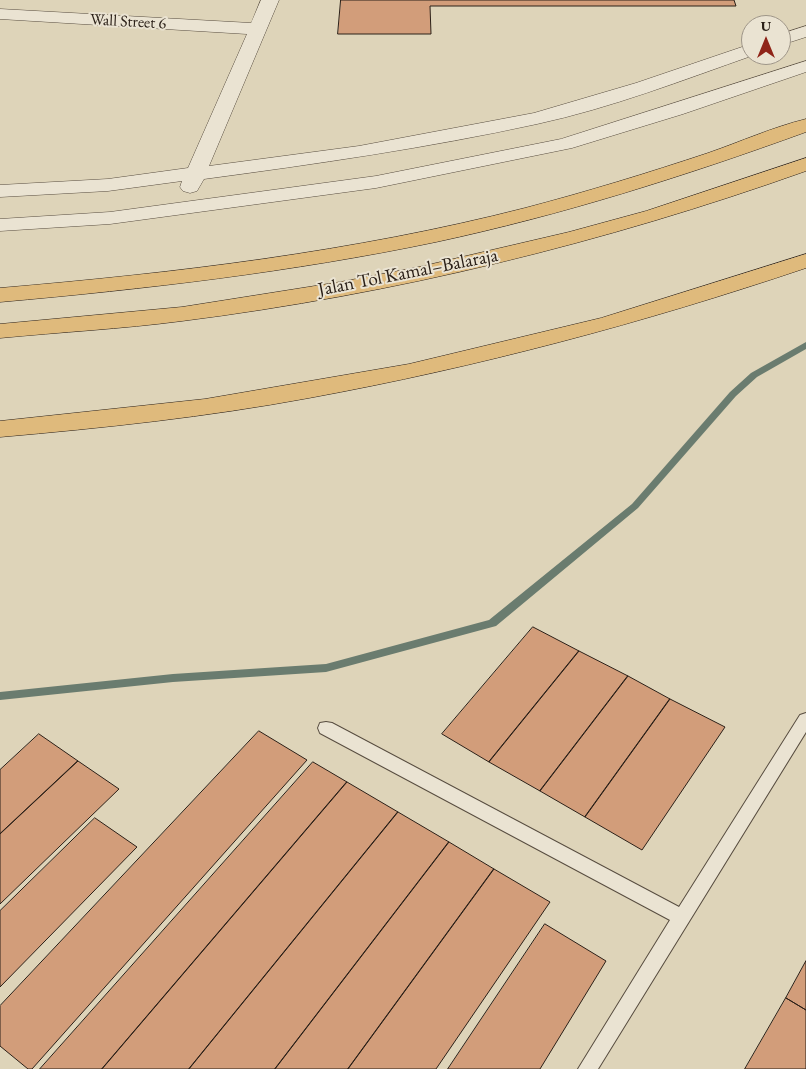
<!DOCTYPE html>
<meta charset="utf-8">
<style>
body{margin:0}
#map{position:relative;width:806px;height:1069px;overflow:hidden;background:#ded4b9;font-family:"EB Garamond",serif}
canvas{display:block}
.north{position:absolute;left:741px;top:15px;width:50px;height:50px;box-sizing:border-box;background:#eae3d2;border:1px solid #9e9588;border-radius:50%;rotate:0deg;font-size:14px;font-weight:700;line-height:20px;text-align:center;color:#2b2018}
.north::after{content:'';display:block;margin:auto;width:18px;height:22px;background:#8f2418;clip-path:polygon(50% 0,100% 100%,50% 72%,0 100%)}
</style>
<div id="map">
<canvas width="806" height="1069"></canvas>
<div class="north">U</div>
</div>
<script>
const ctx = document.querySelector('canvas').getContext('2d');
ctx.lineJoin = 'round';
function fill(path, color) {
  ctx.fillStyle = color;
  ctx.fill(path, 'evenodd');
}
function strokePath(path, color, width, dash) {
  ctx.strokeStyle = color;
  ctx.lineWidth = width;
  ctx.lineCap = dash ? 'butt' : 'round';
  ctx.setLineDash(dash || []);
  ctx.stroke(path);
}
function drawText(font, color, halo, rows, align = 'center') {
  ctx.font = font + ' "EB Garamond",serif';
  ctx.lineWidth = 4;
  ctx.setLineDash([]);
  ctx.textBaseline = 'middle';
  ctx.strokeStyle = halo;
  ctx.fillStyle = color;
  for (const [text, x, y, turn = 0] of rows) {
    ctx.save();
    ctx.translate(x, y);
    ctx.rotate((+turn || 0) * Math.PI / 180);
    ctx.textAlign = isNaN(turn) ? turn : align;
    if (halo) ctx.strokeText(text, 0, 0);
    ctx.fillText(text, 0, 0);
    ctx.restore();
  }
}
const stream = new Path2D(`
 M 806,342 L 806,349 L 757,377 L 736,396 L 638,508 L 496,626 L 326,672 L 173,682 L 0,700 L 0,692 L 173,674 L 326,664 L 489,620 L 632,504 L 730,392 L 751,373 Z`);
const building = new Path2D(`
 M 341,0 L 734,0 L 736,6 L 430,6 L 431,34 L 338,34 Z
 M 533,627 L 579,651 L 489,762 L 442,734 Z
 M 579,651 L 628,676 L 540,791 L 489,762 Z
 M 628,676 L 670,699 L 585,817 L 540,791 Z
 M 670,699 L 725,727 L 642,850 L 585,817 Z
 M 259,731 L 307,760 L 32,1069 L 28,1069 L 0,1046 L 0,1006 Z
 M 39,734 L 78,761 L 0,834 L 0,770 Z
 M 78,761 L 119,789 L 0,904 L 0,834 Z
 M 313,762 L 347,782 L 102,1069 L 40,1069 Z
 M 347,782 L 398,812 L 189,1069 L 102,1069 Z
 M 398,812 L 449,842 L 275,1069 L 189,1069 Z
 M 95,818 L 137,847 L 0,987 L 0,911 Z
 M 449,842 L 494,869 L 348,1069 L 275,1069 Z
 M 494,869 L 550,902 L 436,1069 L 348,1069 Z
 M 545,924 L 606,961 L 540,1069 L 448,1069 Z
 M 806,961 L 806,1010 L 786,998 Z
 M 786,998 L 806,1010 L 806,1069 L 745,1069 Z`);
const lane = new Path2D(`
 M 806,713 L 806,732 L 598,1069 L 578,1069 L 670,920 L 320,733 L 318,728 L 320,723 L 326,722 L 332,723 L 679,907 L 800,715 Z`);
const street = new Path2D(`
 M 261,0 L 279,0 L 209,166 L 359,146 L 534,113 L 636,83 L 745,46 L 751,45 L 751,55 L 754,55 C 683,80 611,108 537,124 C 427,148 316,164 204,179 L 197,191 L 190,193 L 183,191 L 180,187 L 182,181 L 108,191 L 0,197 L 0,185 L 108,179 L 188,168 L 247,34 L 0,19 L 0,9 L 251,23 Z
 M 806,26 L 806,37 L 781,45 L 781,34 Z
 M 806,61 L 806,72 L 683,114 L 572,148 L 376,188 L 110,224 L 0,231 L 0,219 L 110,212 L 376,176 L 561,139 Z`);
const highway = new Path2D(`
 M 806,119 L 806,132 C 685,176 562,215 436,242 C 292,272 146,289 0,302 L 0,288 C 176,273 353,252 525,208 C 586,192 648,173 708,153 C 740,142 773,127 806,119 Z
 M 806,158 L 806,171 C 604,243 395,294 182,321 C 121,329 61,332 0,338 L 0,324 L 182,307 L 340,282 L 419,267 L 569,232 L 646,211 Z
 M 806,254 L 806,268 C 643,323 478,367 309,398 C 207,417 103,428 0,437 L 0,421 L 205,399 L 409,364 L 601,318 Z`);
const farStreetnames = [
 ["Wall Street 6",128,22,3]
];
const streetNames = [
 ["Jalan Tol Kamal–Balaraja",408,273,-11]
];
fill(stream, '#6a7c6f');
fill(building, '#d29d7a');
strokePath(building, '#2b2018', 1);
strokePath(lane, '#584d40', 2);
strokePath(street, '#584d40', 1);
strokePath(highway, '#2b2018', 1);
fill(lane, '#eae3d2');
fill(street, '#eae3d2');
fill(highway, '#dfba7c');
drawText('16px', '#2b2018', '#eae3d2', farStreetnames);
drawText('19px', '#2b2018', '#eae3d2', streetNames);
</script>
